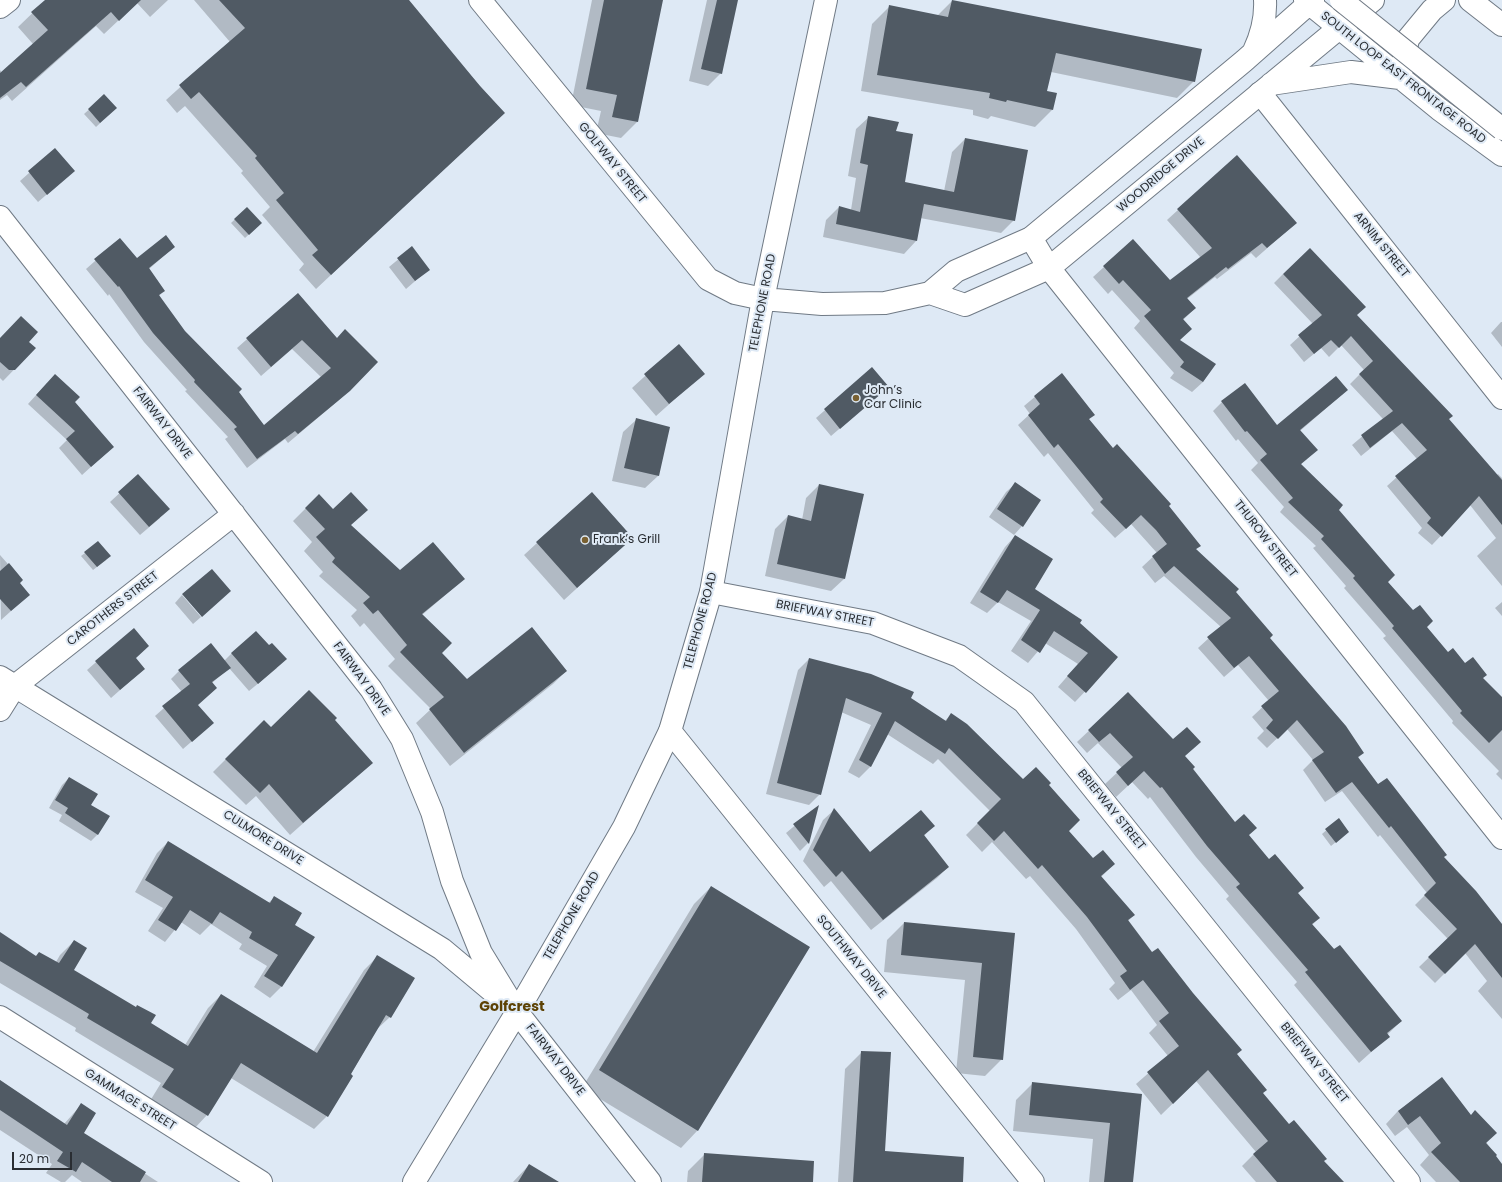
<!DOCTYPE html>
<meta charset="utf-8">
<style>
body{margin:0}
#map{position:relative;width:1502px;height:1182px;overflow:hidden;background:#dee9f5;font-family:Poppins,sans-serif}
canvas{display:block}
.scale{position:absolute;left:12px;top:1152px;width:60px;height:18px;box-sizing:border-box;border:2px solid #292d32;border-top:0;padding-left:5px;font-size:12px;line-height:14px;white-space:nowrap;color:#292d32;-webkit-text-stroke:3px #dee9f5;paint-order:stroke}
</style>
<div id="map">
<canvas width="1502" height="1182"></canvas>
<div class="scale">20 m</div>
</div>
<script>
const ctx = document.querySelector('canvas').getContext('2d');
ctx.lineJoin = 'round';
function fill(path, color) {
  ctx.fillStyle = color;
  ctx.fill(path, 'evenodd');
}
function strokePath(path, color, width, dash) {
  ctx.strokeStyle = color;
  ctx.lineWidth = width;
  ctx.lineCap = dash ? 'butt' : 'round';
  ctx.setLineDash(dash || []);
  ctx.stroke(path);
}
function drawText(font, color, halo, rows, align = 'center') {
  ctx.font = font + ' Poppins,sans-serif';
  ctx.lineWidth = 4;
  ctx.setLineDash([]);
  ctx.textBaseline = 'middle';
  ctx.strokeStyle = halo;
  ctx.fillStyle = color;
  for (const [text, x, y, turn = 0] of rows) {
    ctx.save();
    ctx.translate(x, y);
    ctx.rotate((+turn || 0) * Math.PI / 180);
    ctx.textAlign = isNaN(turn) ? turn : align;
    if (halo) ctx.strokeText(text, 0, 0);
    ctx.fillText(text, 0, 0);
    ctx.restore();
  }
}
const shadow = new Path2D(`
 M 46,0 L 168,0 L 150,17 L 137,3 L 104,34 L 96,26 L 12,101 L 7,95 L 0,100 L 0,70 L 2,73 L 33,44 L 18,27 Z
 M 194,0 L 408,0 L 437,34 L 435,35 L 504,113 L 316,289 L 299,270 L 304,264 L 262,215 L 270,207 L 241,173 L 243,171 L 185,106 L 177,113 L 166,100 L 230,42 Z
 M 592,0 L 662,0 L 637,122 L 621,138 L 596,133 L 601,111 L 571,105 Z
 M 707,0 L 737,0 L 721,73 L 708,86 L 689,81 Z
 M 952,1 L 1194,81 L 1177,98 L 1051,72 L 1046,92 L 1052,110 L 1035,127 L 991,116 L 988,119 L 973,115 L 973,110 L 861,91 L 872,24 L 889,7 L 937,16 Z
 M 104,96 L 112,112 L 96,127 L 84,114 Z
 M 869,117 L 894,131 L 904,183 L 944,191 L 952,152 L 965,139 L 1014,220 L 1001,233 L 920,218 L 916,241 L 904,254 L 823,237 L 826,220 L 839,207 L 851,210 L 856,178 L 848,176 L 856,129 Z
 M 55,150 L 74,171 L 38,202 L 20,181 Z
 M 1237,156 L 1296,223 L 1256,258 L 1251,253 L 1217,279 L 1215,277 L 1187,299 L 1195,308 L 1183,320 L 1179,341 L 1214,364 L 1203,382 L 1192,392 L 1170,378 L 1174,373 L 1134,328 L 1140,321 L 1112,290 L 1108,294 L 1093,277 L 1104,267 L 1170,282 L 1201,258 L 1167,220 Z
 M 247,208 L 261,223 L 245,238 L 231,223 Z
 M 120,239 L 137,259 L 174,247 L 149,269 L 164,290 L 159,296 L 184,331 L 238,392 L 264,426 L 321,377 L 292,349 L 261,376 L 237,348 L 298,294 L 337,339 L 377,362 L 339,400 L 288,443 L 285,439 L 247,468 L 225,439 L 228,437 L 185,391 L 187,390 L 144,342 L 109,294 L 108,296 L 86,269 Z
 M 412,248 L 429,269 L 406,289 L 389,267 Z
 M 1283,274 L 1356,316 L 1497,475 L 1498,474 L 1502,478 L 1502,586 L 1477,556 L 1496,538 L 1470,505 L 1432,545 L 1418,533 L 1422,528 L 1387,486 L 1417,459 L 1392,431 L 1361,456 L 1352,445 L 1383,419 L 1350,384 L 1364,370 L 1341,345 L 1329,357 L 1321,348 L 1304,362 L 1290,345 L 1313,324 L 1274,283 Z
 M 1501,322 L 1502,322 L 1502,347 L 1491,333 Z
 M 0,339 L 28,342 L 35,348 L 3,381 L 0,378 Z
 M 679,345 L 703,374 L 656,416 L 632,388 Z
 M 872,369 L 888,387 L 831,436 L 816,418 Z
 M 1062,374 L 1094,415 L 1088,420 L 1113,450 L 1168,506 L 1200,546 L 1195,550 L 1235,592 L 1269,638 L 1363,753 L 1358,758 L 1378,786 L 1502,926 L 1502,1019 L 1478,991 L 1487,981 L 1465,953 L 1435,983 L 1419,967 L 1448,939 L 1415,905 L 1427,893 L 1380,835 L 1378,837 L 1342,791 L 1325,802 L 1303,770 L 1313,760 L 1287,729 L 1267,748 L 1257,738 L 1264,731 L 1252,717 L 1269,701 L 1238,665 L 1224,677 L 1198,648 L 1221,627 L 1164,576 L 1155,583 L 1142,567 L 1157,553 L 1131,524 L 1115,538 L 1091,513 L 1094,510 L 1048,453 L 1044,457 L 1018,425 L 1030,414 L 1024,406 Z
 M 47,383 L 73,402 L 113,447 L 82,475 L 59,448 L 67,440 L 28,404 Z
 M 1347,390 L 1300,431 L 1307,459 L 1300,465 L 1338,510 L 1387,582 L 1448,653 L 1482,678 L 1502,698 L 1502,780 L 1496,774 L 1499,771 L 1452,723 L 1453,721 L 1383,638 L 1386,636 L 1344,588 L 1346,586 L 1313,548 L 1316,546 L 1280,512 L 1284,507 L 1251,470 L 1258,463 L 1238,439 L 1236,441 L 1213,411 L 1222,402 L 1277,426 Z
 M 636,420 L 658,476 L 645,488 L 612,481 L 623,432 Z
 M 138,476 L 160,518 L 140,535 L 110,502 Z
 M 1015,484 L 1022,526 L 1014,535 L 989,517 L 1006,492 Z
 M 819,485 L 844,579 L 831,591 L 765,576 L 775,529 L 788,516 L 802,520 L 806,498 Z
 M 306,508 L 333,510 L 400,571 L 464,579 L 422,615 L 440,653 L 467,680 L 566,671 L 553,684 L 450,766 L 416,723 L 431,709 L 388,666 L 395,659 L 364,623 L 360,627 L 351,616 L 357,610 L 319,576 L 323,572 L 304,551 L 312,542 L 293,521 Z
 M 1015,536 L 1033,589 L 1079,624 L 1117,658 L 1075,702 L 1058,687 L 1078,664 L 1045,643 L 1028,663 L 1011,651 L 1031,621 L 998,602 L 987,613 L 970,603 L 1005,547 Z
 M 632,538 L 564,600 L 524,555 L 537,543 Z
 M 85,553 L 106,560 L 93,570 L 81,556 Z
 M 0,555 L 22,580 L 19,583 L 29,595 L 1,620 Z
 M 182,595 L 201,617 L 193,624 L 175,603 Z
 M 1502,602 L 1502,616 L 1495,608 Z
 M 133,630 L 135,658 L 144,669 L 111,698 L 87,670 Z
 M 232,653 L 277,668 L 249,691 L 229,668 L 212,683 L 197,705 L 213,723 L 183,749 L 155,716 L 182,692 L 171,679 L 179,671 L 224,661 Z
 M 809,659 L 910,698 L 945,721 L 951,714 L 1023,780 L 1047,785 L 1068,831 L 1093,859 L 1114,864 L 1101,877 L 1134,915 L 1128,921 L 1152,954 L 1236,1055 L 1262,1093 L 1289,1125 L 1343,1182 L 1256,1182 L 1242,1166 L 1256,1152 L 1196,1081 L 1161,1115 L 1136,1084 L 1168,1056 L 1149,1033 L 1157,1025 L 1131,990 L 1118,1000 L 1109,989 L 1115,983 L 1076,929 L 1030,876 L 1026,879 L 992,842 L 982,852 L 966,835 L 990,811 L 938,759 L 933,764 L 887,734 L 871,766 L 859,778 L 848,772 L 871,725 L 841,712 L 820,794 L 809,805 L 766,794 L 798,670 Z
 M 1128,694 L 1184,757 L 1235,823 L 1248,836 L 1319,918 L 1312,925 L 1401,1021 L 1387,1035 L 1388,1037 L 1359,1063 L 1294,985 L 1297,982 L 1226,899 L 1229,896 L 1196,857 L 1150,797 L 1148,799 L 1132,782 L 1116,797 L 1105,784 L 1122,768 L 1098,743 L 1087,753 L 1077,742 Z
 M 334,720 L 371,763 L 290,835 L 256,796 L 246,805 L 213,772 L 264,721 L 271,728 Z
 M 69,778 L 90,805 L 98,834 L 91,841 L 59,821 L 62,815 L 49,808 L 62,785 Z
 M 817,807 L 808,843 L 800,851 L 786,833 Z
 M 834,810 L 870,853 L 933,826 L 924,836 L 948,867 L 937,878 L 871,930 L 831,881 L 824,887 L 803,861 L 823,820 Z
 M 1338,820 L 1348,832 L 1331,846 L 1322,834 Z
 M 168,842 L 268,903 L 274,898 L 294,925 L 313,937 L 281,987 L 270,998 L 254,987 L 267,966 L 239,949 L 242,944 L 211,924 L 200,935 L 181,922 L 165,942 L 148,931 L 163,908 L 135,892 L 157,853 Z
 M 711,887 L 697,1131 L 681,1148 L 582,1088 L 694,904 Z
 M 904,923 L 1014,934 L 1002,1059 L 985,1076 L 956,1073 L 965,980 L 884,972 L 887,940 Z
 M 0,934 L 35,957 L 56,962 L 60,955 L 74,941 L 73,971 L 149,1024 L 185,1045 L 208,1008 L 221,995 L 313,1052 L 364,970 L 378,956 L 390,1017 L 376,1030 L 327,1116 L 314,1129 L 231,1078 L 207,1115 L 194,1129 L 150,1101 L 161,1083 L 75,1031 L 76,1028 L 0,983 Z
 M 862,1052 L 884,1152 L 962,1182 L 838,1182 L 845,1069 Z
 M 1442,1078 L 1502,1165 L 1502,1182 L 1436,1182 L 1420,1165 L 1429,1155 L 1407,1127 L 1395,1136 L 1386,1124 L 1398,1111 Z
 M 0,1080 L 64,1124 L 81,1105 L 82,1133 L 158,1182 L 82,1182 L 72,1175 L 65,1182 L 61,1182 L 46,1173 L 52,1164 L 0,1130 Z
 M 1033,1083 L 1140,1095 L 1132,1182 L 1089,1182 L 1093,1139 L 1013,1131 L 1016,1100 Z
 M 705,1154 L 812,1182 L 687,1182 L 688,1171 Z
 M 529,1165 L 557,1182 L 513,1182 Z`);
const building = new Path2D(`
 M 45,0 L 141,0 L 119,21 L 111,12 L 26,87 L 21,82 L 0,98 L 0,73 L 48,30 L 31,12 Z
 M 219,0 L 409,0 L 480,86 L 505,113 L 331,275 L 312,255 L 318,250 L 276,200 L 284,193 L 255,158 L 257,156 L 199,92 L 191,99 L 179,85 L 245,28 Z
 M 604,0 L 663,0 L 638,122 L 612,117 L 617,95 L 586,89 Z
 M 717,0 L 738,0 L 722,74 L 701,69 Z
 M 952,0 L 1202,49 L 1195,82 L 1056,53 L 1047,91 L 1057,93 L 1053,110 L 1007,100 L 1006,102 L 989,98 L 990,93 L 877,75 L 889,5 L 948,17 Z
 M 104,94 L 117,108 L 100,123 L 88,109 Z
 M 868,116 L 899,122 L 896,131 L 913,134 L 905,182 L 954,192 L 965,138 L 1028,150 L 1015,221 L 924,204 L 917,241 L 836,224 L 839,206 L 860,212 L 868,165 L 860,163 Z
 M 55,148 L 75,171 L 47,195 L 28,171 Z
 M 1237,155 L 1297,223 L 1267,248 L 1262,243 L 1228,269 L 1226,267 L 1187,298 L 1196,308 L 1183,319 L 1192,329 L 1180,340 L 1216,364 L 1203,382 L 1180,367 L 1184,362 L 1144,316 L 1151,310 L 1123,280 L 1119,284 L 1103,266 L 1133,239 L 1170,280 L 1212,248 L 1177,209 Z
 M 247,207 L 262,223 L 249,235 L 234,219 Z
 M 166,235 L 175,247 L 149,268 L 165,291 L 159,295 L 185,331 L 242,389 L 239,392 L 264,425 L 331,368 L 302,340 L 271,367 L 246,338 L 298,293 L 337,338 L 345,329 L 378,362 L 350,391 L 298,434 L 295,431 L 257,459 L 234,429 L 237,427 L 194,382 L 195,380 L 153,333 L 119,286 L 118,287 L 94,259 L 120,238 L 137,258 Z
 M 412,246 L 430,270 L 415,281 L 397,258 Z
 M 1310,248 L 1366,307 L 1357,315 L 1453,416 L 1449,419 L 1502,480 L 1502,525 L 1479,496 L 1442,537 L 1427,523 L 1431,518 L 1395,476 L 1427,450 L 1402,423 L 1370,448 L 1361,435 L 1393,411 L 1359,374 L 1373,361 L 1351,336 L 1339,348 L 1331,340 L 1314,354 L 1298,335 L 1322,315 L 1283,274 Z
 M 21,316 L 38,332 L 29,342 L 36,348 L 15,370 L 9,370 L 0,362 L 0,338 Z
 M 679,344 L 705,374 L 669,404 L 644,374 Z
 M 872,367 L 889,387 L 840,429 L 824,409 Z
 M 1062,373 L 1095,415 L 1089,419 L 1113,448 L 1117,444 L 1171,504 L 1169,506 L 1201,546 L 1196,549 L 1239,589 L 1236,592 L 1273,635 L 1270,638 L 1346,726 L 1364,753 L 1358,757 L 1378,784 L 1387,778 L 1447,855 L 1444,857 L 1476,891 L 1502,924 L 1502,978 L 1475,944 L 1445,974 L 1428,957 L 1457,929 L 1424,895 L 1436,883 L 1391,826 L 1389,828 L 1352,782 L 1336,793 L 1312,760 L 1324,752 L 1297,720 L 1278,739 L 1266,728 L 1273,720 L 1261,706 L 1279,691 L 1249,656 L 1234,668 L 1207,637 L 1231,618 L 1174,566 L 1165,574 L 1152,556 L 1167,544 L 1156,530 L 1141,515 L 1126,529 L 1100,502 L 1103,499 L 1058,444 L 1054,448 L 1028,415 L 1040,404 L 1034,396 Z
 M 55,374 L 80,397 L 75,402 L 114,447 L 91,467 L 66,439 L 75,431 L 36,395 Z
 M 1336,376 L 1348,390 L 1300,430 L 1318,450 L 1301,464 L 1343,505 L 1339,510 L 1395,575 L 1388,582 L 1413,610 L 1420,605 L 1433,621 L 1427,627 L 1448,652 L 1453,648 L 1465,663 L 1473,657 L 1487,675 L 1483,678 L 1502,697 L 1502,730 L 1489,743 L 1460,713 L 1462,711 L 1392,628 L 1394,626 L 1353,578 L 1355,576 L 1321,539 L 1324,536 L 1288,502 L 1293,498 L 1260,460 L 1267,454 L 1247,431 L 1245,432 L 1221,401 L 1245,383 L 1277,425 Z
 M 636,418 L 670,427 L 659,476 L 624,468 Z
 M 138,474 L 170,509 L 149,527 L 118,492 Z
 M 1015,482 L 1041,500 L 1023,527 L 997,509 Z
 M 819,484 L 864,494 L 845,579 L 777,564 L 788,515 L 811,521 Z
 M 351,492 L 368,510 L 351,525 L 400,570 L 433,542 L 465,579 L 422,614 L 452,643 L 442,653 L 467,679 L 532,627 L 567,671 L 464,753 L 429,709 L 444,697 L 400,652 L 407,645 L 378,610 L 373,614 L 363,603 L 370,597 L 332,562 L 335,558 L 316,537 L 325,529 L 305,508 L 319,494 L 333,509 Z
 M 592,492 L 633,538 L 577,588 L 536,542 Z
 M 1015,535 L 1053,559 L 1035,589 L 1082,620 L 1080,623 L 1118,657 L 1086,693 L 1067,676 L 1088,653 L 1054,631 L 1040,653 L 1021,640 L 1040,610 L 1007,590 L 998,603 L 980,592 Z
 M 98,541 L 111,556 L 97,567 L 84,552 Z
 M 9,563 L 23,580 L 20,583 L 30,595 L 11,611 L 0,599 L 0,571 Z
 M 212,569 L 231,591 L 202,617 L 182,594 Z
 M 134,628 L 149,646 L 136,658 L 145,669 L 120,690 L 95,661 Z
 M 256,631 L 269,645 L 272,643 L 287,659 L 258,684 L 231,653 Z
 M 211,643 L 231,668 L 212,682 L 217,688 L 198,705 L 214,723 L 192,742 L 162,706 L 190,684 L 178,670 Z
 M 809,658 L 871,674 L 914,692 L 911,698 L 946,721 L 951,713 L 967,724 L 1023,779 L 1036,767 L 1051,783 L 1049,785 L 1080,820 L 1069,831 L 1093,858 L 1103,850 L 1115,864 L 1101,876 L 1135,915 L 1128,920 L 1152,952 L 1158,948 L 1193,993 L 1242,1050 L 1237,1054 L 1267,1090 L 1263,1093 L 1289,1124 L 1294,1120 L 1327,1159 L 1324,1161 L 1344,1182 L 1277,1182 L 1253,1154 L 1268,1141 L 1208,1070 L 1173,1104 L 1147,1072 L 1179,1046 L 1159,1021 L 1169,1013 L 1143,980 L 1130,990 L 1120,976 L 1127,971 L 1087,917 L 1042,865 L 1038,869 L 1004,831 L 994,841 L 977,823 L 1001,799 L 949,748 L 945,754 L 895,721 L 871,767 L 859,760 L 882,713 L 846,698 L 821,795 L 777,783 Z
 M 309,690 L 337,718 L 335,720 L 373,763 L 303,823 L 269,784 L 260,793 L 225,759 L 264,720 L 271,727 Z
 M 1128,692 L 1173,739 L 1187,727 L 1201,742 L 1185,756 L 1195,767 L 1193,769 L 1235,822 L 1244,814 L 1257,828 L 1249,835 L 1269,859 L 1275,854 L 1304,888 L 1298,893 L 1320,918 L 1312,924 L 1334,949 L 1340,945 L 1402,1021 L 1387,1033 L 1390,1037 L 1371,1052 L 1305,972 L 1308,970 L 1236,887 L 1240,884 L 1207,846 L 1162,787 L 1160,788 L 1144,771 L 1128,786 L 1116,772 L 1133,757 L 1110,733 L 1099,742 L 1088,730 Z
 M 69,777 L 98,794 L 91,805 L 110,816 L 98,835 L 65,813 L 68,808 L 55,800 Z
 M 819,805 L 809,844 L 793,824 Z
 M 834,808 L 870,852 L 921,810 L 935,826 L 924,835 L 949,867 L 883,920 L 842,871 L 836,877 L 813,850 Z
 M 1339,818 L 1349,832 L 1336,843 L 1325,829 Z
 M 168,841 L 270,903 L 274,896 L 302,913 L 295,925 L 315,937 L 282,987 L 264,976 L 278,955 L 249,938 L 252,932 L 220,912 L 212,924 L 190,910 L 176,931 L 158,920 L 173,897 L 145,880 Z
 M 711,886 L 810,947 L 698,1131 L 599,1070 Z
 M 904,922 L 1015,933 L 1003,1060 L 973,1057 L 982,963 L 901,955 Z
 M 0,932 L 36,956 L 39,952 L 59,963 L 74,940 L 87,948 L 74,970 L 136,1007 L 137,1005 L 156,1015 L 151,1023 L 188,1046 L 221,994 L 317,1053 L 377,955 L 415,978 L 391,1018 L 386,1015 L 351,1074 L 353,1076 L 328,1117 L 241,1063 L 208,1116 L 162,1087 L 174,1069 L 87,1018 L 89,1014 L 0,961 Z
 M 861,1051 L 891,1052 L 885,1151 L 964,1157 L 963,1182 L 853,1182 Z
 M 1442,1077 L 1471,1115 L 1475,1110 L 1497,1133 L 1486,1143 L 1497,1155 L 1496,1156 L 1502,1164 L 1502,1182 L 1460,1182 L 1431,1152 L 1441,1143 L 1420,1116 L 1408,1125 L 1398,1111 Z
 M 0,1080 L 67,1125 L 81,1103 L 96,1113 L 84,1133 L 146,1172 L 140,1182 L 112,1182 L 82,1162 L 76,1172 L 57,1161 L 63,1152 L 0,1110 Z
 M 1032,1082 L 1142,1094 L 1133,1182 L 1104,1182 L 1110,1123 L 1029,1115 Z
 M 704,1153 L 814,1161 L 813,1182 L 702,1182 Z
 M 529,1164 L 559,1182 L 518,1182 Z`);
const minor = new Path2D(`
 M 480,0 L 708,279 L 735,293 L 763,299
 M 0,7 L 9,0
 M 1260,93 L 1502,398
 M 0,217 L 371,689 L 402,739 L 432,812 L 452,881 L 481,953 L 517,1012 L 650,1182
 M 1031,238 L 1049,268 L 1502,838
 M 711,592 L 873,623 L 959,656 L 1024,702 L 1409,1182
 M 0,677 L 442,949 L 503,1000
 M 0,710 L 15,686 L 234,514
 M 670,731 L 1033,1182
 M 0,1017 L 261,1182`);
const major = new Path2D(`
 M 1305,0 L 1439,109 L 1502,155
 M 1254,51 C 1262,34 1266,19 1265,0
 M 1271,84 L 1351,72 L 1400,78 L 1408,39 L 1432,10 L 1444,0
 M 930,293 L 965,305 L 1049,268 L 1373,0
 M 763,299 L 822,304 L 885,303 L 930,293 L 956,271 L 1031,238 L 1244,61 L 1313,0
 M 414,1182 L 517,1012 L 624,827 L 670,731 L 711,592 L 763,299 L 826,0`);
const highway = new Path2D(`
 M 1470,0 L 1502,25`);
const highwayBridge = new Path2D(`
 M 1341,0 L 1502,129`);
const markers = [
 [856,398,4,"#796031"],
 [585,540,4,"#796031"]
];
const streetNames = [
 ["SOUTH LOOP EAST FRONTAGE ROAD",1403,78,38],
 ["GOLFWAY STREET",612,163,51],
 ["WOODRIDGE DRIVE",1161,175,-40],
 ["ARNIM STREET",1381,245,51],
 ["TELEPHONE ROAD",763,303,-79],
 ["FAIRWAY DRIVE",162,423,52],
 ["THUROW STREET",1265,539,52],
 ["CAROTHERS STREET",113,609,-38],
 ["BRIEFWAY STREET",825,614,11],
 ["TELEPHONE ROAD",701,621,-75],
 ["FAIRWAY DRIVE",361,679,54],
 ["BRIEFWAY STREET",1111,810,51],
 ["CULMORE DRIVE",263,838,32],
 ["TELEPHONE ROAD",572,916,-60],
 ["SOUTHWAY DRIVE",851,957,51],
 ["FAIRWAY DRIVE",555,1060,52],
 ["BRIEFWAY STREET",1314,1063,51],
 ["GAMMAGE STREET",130,1100,32]
];
const poiNames = [
 ["John’s",864,391],
 ["Car Clinic",864,405],
 ["Frank’s Grill",593,540]
];
const quarterNames = [
 ["Golfcrest",512,1007]
];
fill(shadow, '#0003');
fill(building, '#505a64');
strokePath(minor, '#707a85', 24);
strokePath(major, '#707a85', 24);
strokePath(highway, '#707a85', 24);
strokePath(minor, '#fff', 22);
strokePath(major, '#fff', 22);
strokePath(highway, '#fff', 22);
strokePath(highwayBridge, '#707a85', 24, []);
strokePath(highwayBridge, '#fff', 22);
for (const [x, y, r, color] of markers) {
  const dot = new Path2D();
  dot.arc(x, y, r, 0, 2 * Math.PI);
  ctx.fillStyle = color;
  ctx.fill(dot);
  strokePath(dot, '#dee9f5', 1.5);
}
drawText('12px', '#292d32', '#dee9f5', streetNames);
drawText('12px', '#292d32', '#dee9f5', poiNames, 'left');
drawText('bold 14px', '#5d4204', '#dee9f5', quarterNames);
</script>
